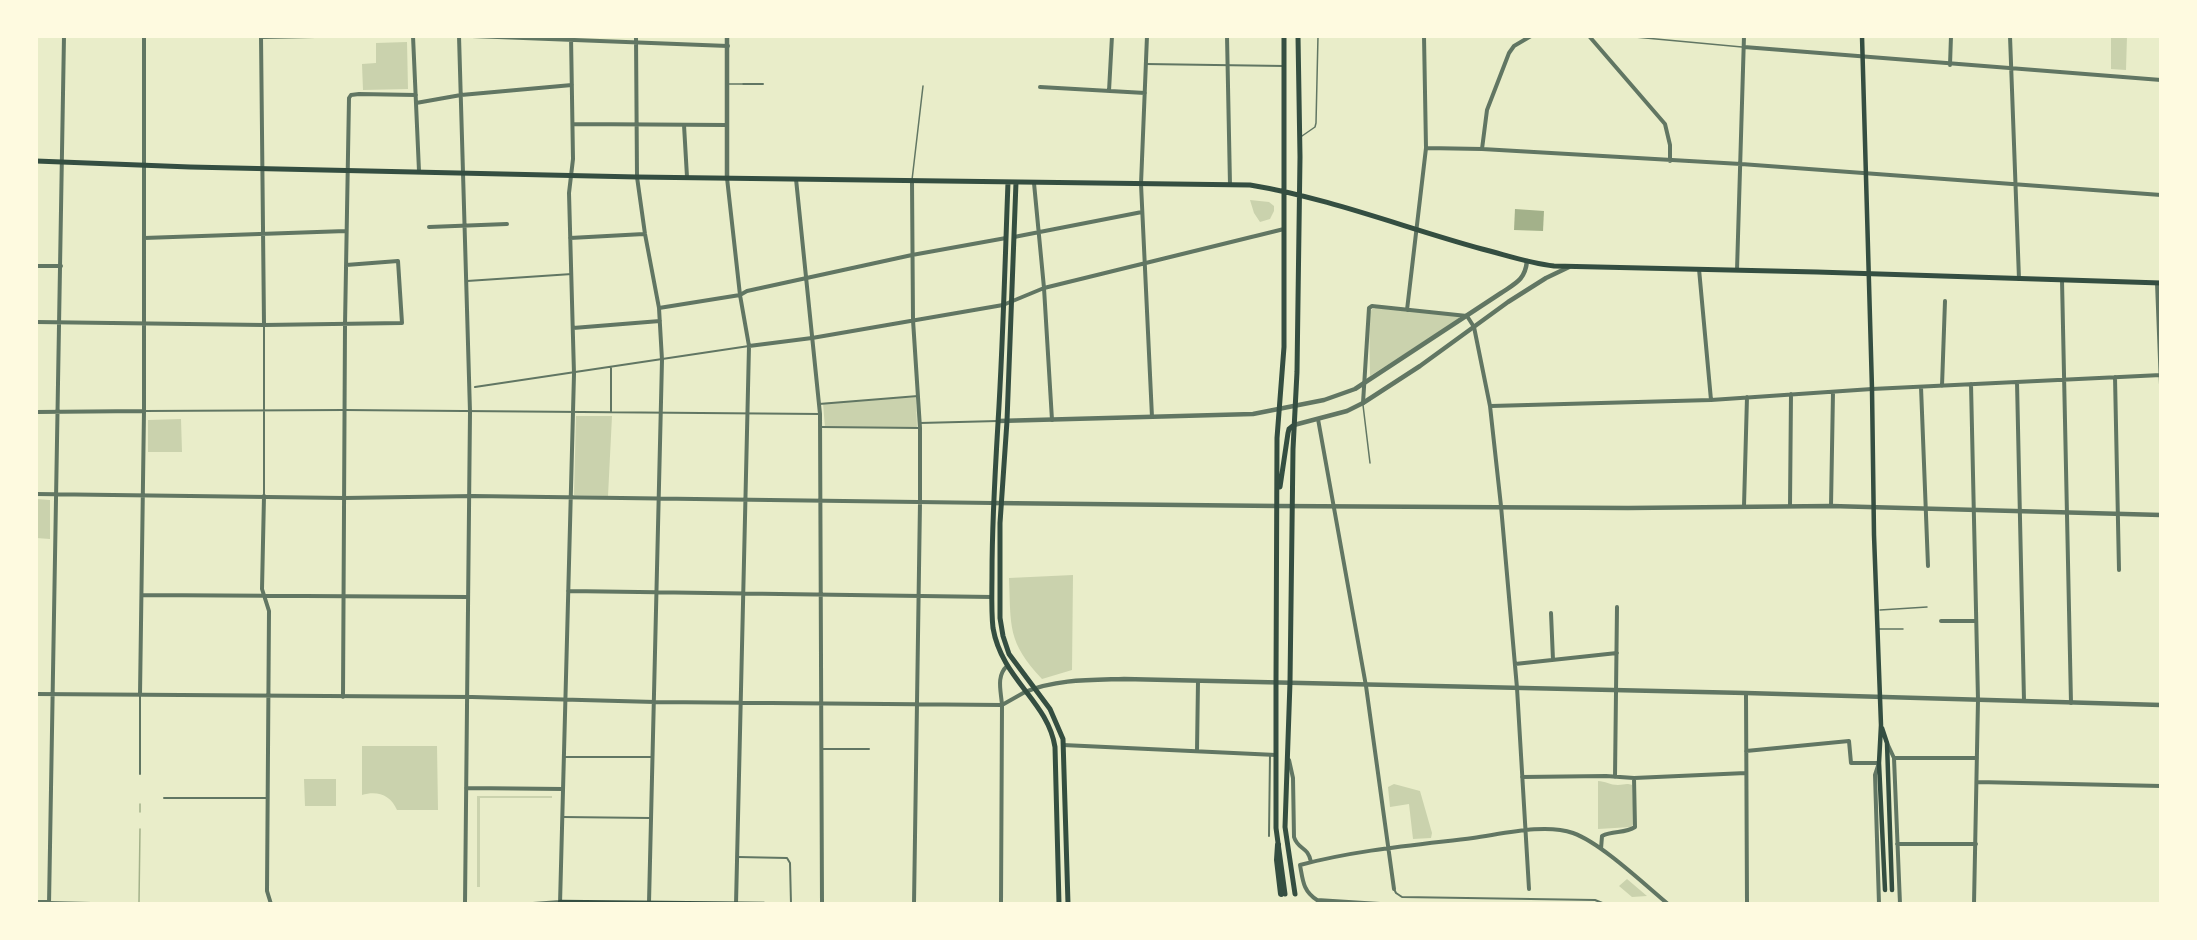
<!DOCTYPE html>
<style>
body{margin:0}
#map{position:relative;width:2197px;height:940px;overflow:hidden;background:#e9edc9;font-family:"Alegreya Sans",sans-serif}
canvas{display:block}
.frame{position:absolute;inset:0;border:38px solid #fefae0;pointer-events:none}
</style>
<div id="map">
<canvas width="2197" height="940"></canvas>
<div class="frame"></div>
</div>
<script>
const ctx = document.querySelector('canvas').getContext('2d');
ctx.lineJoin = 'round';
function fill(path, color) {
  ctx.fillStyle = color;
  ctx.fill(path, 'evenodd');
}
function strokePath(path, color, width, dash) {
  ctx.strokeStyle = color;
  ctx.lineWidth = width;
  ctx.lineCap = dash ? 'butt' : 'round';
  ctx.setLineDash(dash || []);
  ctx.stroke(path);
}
const green = new Path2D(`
 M 2116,36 L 2127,36 L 2126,70 L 2111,69 L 2111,38 Z
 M 407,42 L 408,89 L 363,90 L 362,64 L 376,63 L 376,43 Z
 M 1250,200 L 1269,202 L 1274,206 L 1274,211 L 1270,219 L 1260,222 L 1254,213 Z
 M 1376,308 L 1459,316 L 1459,319 L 1370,376 L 1369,314 L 1372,309 Z
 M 916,397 L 917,428 L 825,428 L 823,403 Z
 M 576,416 L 612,416 L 608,496 L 574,495 Z
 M 181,419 L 182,452 L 148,452 L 148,420 Z
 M 36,499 L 50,500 L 50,539 L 36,538 Z
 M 1073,575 L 1072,670 L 1042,679 C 1007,642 1011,626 1009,578 Z
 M 362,746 L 437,746 L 438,810 L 397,810 C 391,795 377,790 362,795 Z
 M 304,779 L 336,779 L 336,806 L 305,806 Z
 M 1598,781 C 1605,781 1610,785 1618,785 C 1624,785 1626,783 1632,785 L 1634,823 L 1631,827 L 1598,829 Z
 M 1394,784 L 1420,791 L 1432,833 L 1431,838 L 1413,839 L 1409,804 L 1390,807 L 1388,787 Z
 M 477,796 L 552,796 L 552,798 L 480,798 L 480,887 L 477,887 Z
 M 1627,879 L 1647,896 L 1632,897 L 1619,886 Z`);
const water = new Path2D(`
 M 1515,209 L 1544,211 L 1543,231 L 1514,230 Z`);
const stream = new Path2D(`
 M 140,812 L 140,804
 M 139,902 L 140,829`);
const service = new Path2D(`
 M 1624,36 L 1742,47
 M 729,84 L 742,84
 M 1302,136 L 1315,127 L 1316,123 L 1318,36
 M 912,180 L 923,86
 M 1363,405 L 1370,463
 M 1880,610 L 1927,607
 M 1878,629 L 1903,629`);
const pedestrian = new Path2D(`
 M 1146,64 L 1284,66
 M 743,84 L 763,84
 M 467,281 L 572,274
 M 264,325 L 264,496
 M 475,387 L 749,346
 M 819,404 L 918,396
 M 144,411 L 344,410 L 820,414
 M 611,412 L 611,368
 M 920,423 L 998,421
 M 821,427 L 920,428
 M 821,749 L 869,749
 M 564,757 L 651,757
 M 140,774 L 140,696
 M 164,798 L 267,798
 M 563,817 L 650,818
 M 1269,836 L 1270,754
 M 738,857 L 787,858 L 790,863 L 791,904
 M 1394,889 L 1396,893 L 1402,897 L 1595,900 L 1605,904
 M 49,902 L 134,904`);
const minor = new Path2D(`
 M 261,36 L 264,325
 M 413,36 L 419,171
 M 459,36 L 470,412 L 465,904
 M 472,36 L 728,46
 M 636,36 L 637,177 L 645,234 L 659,308 L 662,360 L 649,903
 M 1147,36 L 1141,184 L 1152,417
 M 1227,36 L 1230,185
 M 1589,36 L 1665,124 L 1670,145 L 1670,161
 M 2010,36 L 2019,279
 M 261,37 L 315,36
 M 1744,47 L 2161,80
 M 1950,65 L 1951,36
 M 1040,87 L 1145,93
 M 1109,91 L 1112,36
 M 416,103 L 461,95 L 572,85
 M 573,124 L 726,125
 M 684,125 L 687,177
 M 1426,148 L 1482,149 L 1741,164 L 2161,195
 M 1482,149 L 1487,110 L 1509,53 L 1514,46 L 1531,36
 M 727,178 L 740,295 L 749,346 L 736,904
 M 796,179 L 820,414 L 822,904
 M 912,181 L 913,320 L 920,428 L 920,502 L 914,904
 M 1034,183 L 1044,288 L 1052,420
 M 429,227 L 507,224
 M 1014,237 L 1142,212
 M 144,238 L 346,231
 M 570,238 L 644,234
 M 36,266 L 61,266
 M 1699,269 L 1711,400
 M 1737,270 L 1744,36
 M 2062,280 L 2071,703
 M 2157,283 L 2161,385
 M 659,308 L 740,295 L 747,291 L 912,255 L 1006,238
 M 1407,310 L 1426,148 L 1424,36
 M 36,322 L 264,325 L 402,323 L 398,261 L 346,265
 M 573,328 L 660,321
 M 749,346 L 812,338 L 1003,305 L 1044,288 L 1284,229
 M 2115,377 L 2119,570
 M 2017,382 L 2024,701
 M 1971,384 L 1978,700 L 1974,904
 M 1942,386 L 1945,301
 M 1921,387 L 1928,566
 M 1363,403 L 1369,308 L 1372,306 L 1467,316 L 1474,327 L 1490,406 L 1501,506 L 1517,688 L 1529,889
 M 1491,406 L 1711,400 L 1872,389 L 2161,375
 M 36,412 L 144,411
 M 1318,419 L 1366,686 L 1394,889
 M 36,494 L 344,498 L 473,496 L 992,503
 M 264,496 L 262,589 L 269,611 L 267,891 L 271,904
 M 1744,506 L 1747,397
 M 1790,506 L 1791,394
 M 1831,506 L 1833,392
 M 568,591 L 992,597
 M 142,595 L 468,597
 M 1551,613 L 1553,660
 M 1941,621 L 1976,621
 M 1515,664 L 1617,653
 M 1746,693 L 1747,904
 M 36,694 L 472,697 L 655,702 L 1002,705 L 1025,692
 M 140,695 L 144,411 L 144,36
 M 343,697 L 345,325 L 349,98 L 351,95 L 359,94 L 416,95
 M 1887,743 L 1894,758 L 1900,904
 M 1063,745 L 1276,755
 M 1197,751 L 1198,681
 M 1746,751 L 1849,741 L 1851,763 L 1879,763 L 1875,775 L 1879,904
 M 1894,758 L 1977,758
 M 1289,760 L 1293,778 L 1294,837 C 1298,850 1308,846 1311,862
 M 1522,777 L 1606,776 L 1634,778 L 1746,773
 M 1615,777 L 1617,607
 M 1977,782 L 2161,786
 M 466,788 L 563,789
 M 1897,844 L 1976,844
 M 1601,849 L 1602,836 C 1613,830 1625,834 1635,827 L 1634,778
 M 36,902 L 49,902
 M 49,904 L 64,36
 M 533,904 L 560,902
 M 560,904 L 574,374 L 569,193 L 573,159 L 571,36
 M 1001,904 L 1002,705 C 1001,691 996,676 1007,666
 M 1380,904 L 1317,900 C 1303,891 1303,881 1300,865 C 1356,850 1415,845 1473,838 C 1502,834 1545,823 1573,833 C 1601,843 1644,884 1668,904`);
const tertiary = new Path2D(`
 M 727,178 L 727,36
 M 998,421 L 1253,414 L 1324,400 L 1355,389 L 1501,293 C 1516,283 1525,280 1527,261
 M 1294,425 L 1347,411 L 1363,403 L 1420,366 L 1508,302 L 1546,278 L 1569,267
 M 992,503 L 1277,506 L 1628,508 L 1831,506 L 2161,515
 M 1025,692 C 1057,679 1090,680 1124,679 L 1746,693 L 2161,705`);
const secondary = new Path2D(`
 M 1862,36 L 1872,389 L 1874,535 L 1881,725 L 1879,763 L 1885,890
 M 1882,728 L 1887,743 L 1892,890
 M 560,902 L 764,904`);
const primary = new Path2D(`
 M 1284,36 L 1284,347 L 1277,438 L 1276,682 L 1276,828 L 1285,894
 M 36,161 L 190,167 L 637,177 L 1250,185 C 1329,198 1405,228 1482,249 C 1506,255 1529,263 1554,266 L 1817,272 L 2161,283
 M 1008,182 C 1005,262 1003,343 998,423 C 995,473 992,523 992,573 C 992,591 991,610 993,628 C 1002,680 1048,701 1055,747 L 1059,904
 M 1016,182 L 1007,421 L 1000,523 L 1000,618 L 1003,636 L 1009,654 L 1050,709 L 1063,739 L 1068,904
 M 1280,487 L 1288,433 L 1289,429 L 1294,425
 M 1295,894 L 1285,827 L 1290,682 L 1293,449 L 1297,372 L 1300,157 L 1298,36`);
const trunk = new Path2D(`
 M 1278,845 L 1277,860 L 1281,894`);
fill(green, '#cad2ad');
fill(water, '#a3b18a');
strokePath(stream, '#a3b18a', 1.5);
strokePath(service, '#617663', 1.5);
strokePath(pedestrian, '#617663', 2);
strokePath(minor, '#617663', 4);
strokePath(tertiary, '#617663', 4.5);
strokePath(secondary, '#344e41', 4.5);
strokePath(primary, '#344e41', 5);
strokePath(trunk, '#344e41', 6);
</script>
